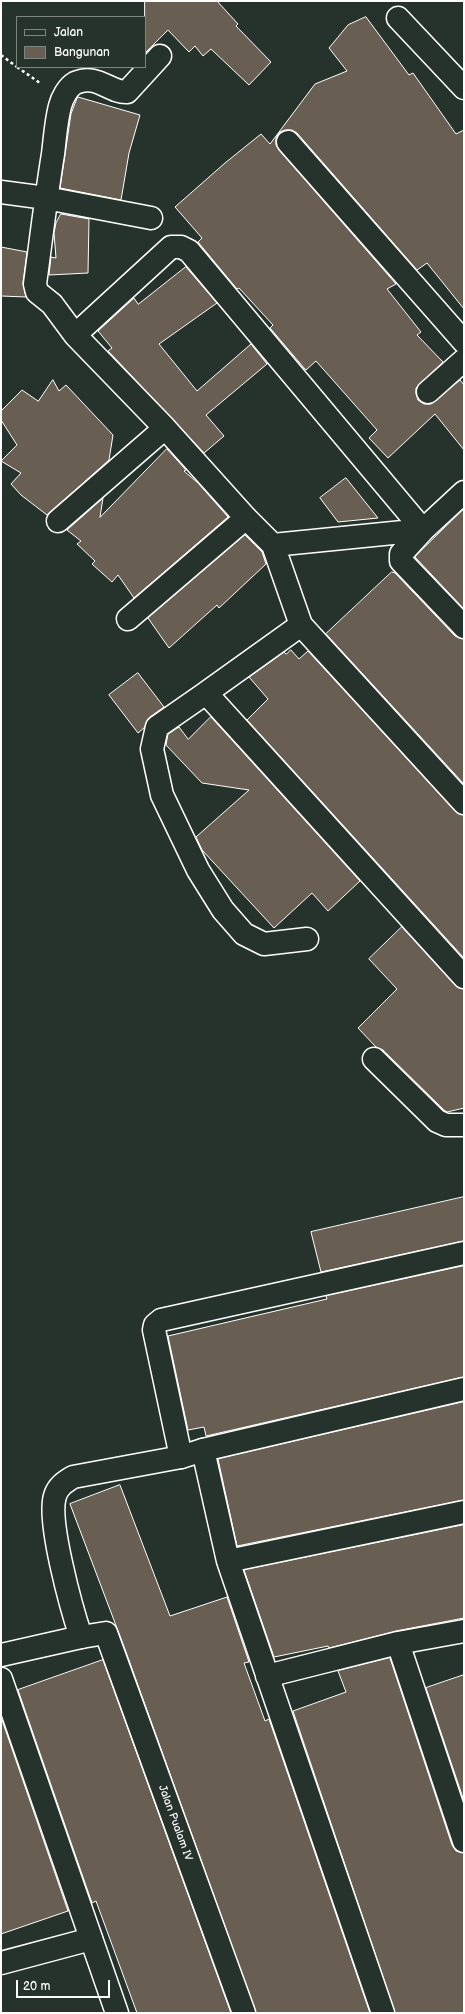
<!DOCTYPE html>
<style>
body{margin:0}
#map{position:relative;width:465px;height:2014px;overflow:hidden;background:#26332d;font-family:"Balsamiq Sans",sans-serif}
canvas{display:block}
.frame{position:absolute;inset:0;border:2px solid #fff;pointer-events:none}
.legend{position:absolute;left:16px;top:16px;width:130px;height:52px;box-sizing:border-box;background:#26332d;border:1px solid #7d8581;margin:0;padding:5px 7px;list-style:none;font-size:12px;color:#fff}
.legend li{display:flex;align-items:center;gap:8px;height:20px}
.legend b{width:20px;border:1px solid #7d8581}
.scale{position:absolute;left:16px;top:1980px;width:94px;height:18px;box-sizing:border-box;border:2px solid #fff;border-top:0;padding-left:5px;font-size:12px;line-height:14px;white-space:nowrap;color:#fff;-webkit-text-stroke:3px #26332d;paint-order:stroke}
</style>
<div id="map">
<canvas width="465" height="2014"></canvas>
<div class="frame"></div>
<ul class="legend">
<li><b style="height:5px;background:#26332d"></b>Jalan</li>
<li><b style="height:11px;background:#685e51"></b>Bangunan</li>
</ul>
<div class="scale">20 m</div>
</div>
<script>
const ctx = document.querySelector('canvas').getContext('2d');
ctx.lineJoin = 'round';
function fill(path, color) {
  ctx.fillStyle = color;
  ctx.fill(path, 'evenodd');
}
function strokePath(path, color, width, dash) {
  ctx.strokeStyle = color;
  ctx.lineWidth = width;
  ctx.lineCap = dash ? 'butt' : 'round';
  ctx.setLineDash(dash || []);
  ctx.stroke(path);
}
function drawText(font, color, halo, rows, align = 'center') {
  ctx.font = font + ' "Balsamiq Sans",sans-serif';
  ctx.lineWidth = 4;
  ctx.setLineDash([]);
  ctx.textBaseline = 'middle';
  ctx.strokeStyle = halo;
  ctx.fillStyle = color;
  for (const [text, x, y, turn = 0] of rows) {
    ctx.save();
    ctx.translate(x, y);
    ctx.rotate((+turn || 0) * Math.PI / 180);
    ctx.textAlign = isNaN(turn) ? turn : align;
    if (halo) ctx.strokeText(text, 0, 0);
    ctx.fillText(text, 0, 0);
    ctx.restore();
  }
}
const building = new Path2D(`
 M 145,1 L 217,1 L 238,24 L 236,26 L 271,62 L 249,85 L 211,49 L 203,56 L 195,46 L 189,52 L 168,30 L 145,53 Z
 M 366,17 L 409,75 L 413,73 L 456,134 L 464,130 L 464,309 L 427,263 L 417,270 L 297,133 L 292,130 L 285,130 L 280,132 L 276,138 L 276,145 L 279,150 L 396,284 L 387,289 L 421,332 L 417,335 L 443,362 L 416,388 L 416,394 L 418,400 L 424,404 L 431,404 L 460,380 L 464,385 L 464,450 L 435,414 L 388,458 L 369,438 L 377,430 L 316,361 L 306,370 L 305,369 L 270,328 L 273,325 L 239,288 L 237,289 L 198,242 L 202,238 L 175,207 L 225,163 L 261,134 L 270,144 L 315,84 L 347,71 L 329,48 L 348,25 Z
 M 78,97 L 140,115 L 129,153 L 121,200 L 60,188 L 71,114 Z
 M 61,214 L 89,219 L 88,273 L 49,275 L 51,257 L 56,258 L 54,233 L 56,223 Z
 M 1,247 L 27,252 L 23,283 L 26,297 L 1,296 Z
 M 186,267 L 217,303 L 159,344 L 197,391 L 251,344 L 267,364 L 206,415 L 224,436 L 204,453 L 112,355 L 108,351 L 112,348 L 98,331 L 134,298 L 138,304 Z
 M 53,380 L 59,391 L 66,385 L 113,435 L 109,460 L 47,515 L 21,495 L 11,484 L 21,473 L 1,461 L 17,445 L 1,420 L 1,411 L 22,390 L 38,401 Z
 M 167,449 L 186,470 L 184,471 L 198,483 L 228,517 L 134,598 L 118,575 L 112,582 L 92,564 L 95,561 L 77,544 L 81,541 L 67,530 L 103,498 L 100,517 Z
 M 346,478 L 378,518 L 338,522 L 320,498 Z
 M 464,509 L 464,609 L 415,557 Z
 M 245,535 L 262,552 L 266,564 L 219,608 L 217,605 L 169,648 L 148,618 Z
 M 392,572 L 395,573 L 455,636 L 464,639 L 464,784 L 326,634 Z
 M 291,650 L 299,659 L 308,651 L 455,811 L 464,815 L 464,958 L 247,720 L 268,699 L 249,677 L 284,652 L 286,654 Z
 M 138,673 L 164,707 L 150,717 L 144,728 L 138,733 L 109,695 Z
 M 211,717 L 360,881 L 328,911 L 312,893 L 274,928 L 202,850 L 196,837 L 249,790 L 202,783 L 166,745 L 168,734 L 179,727 L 188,739 Z
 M 402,927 L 455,985 L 464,989 L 464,1108 L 447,1112 L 444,1110 L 383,1050 L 376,1047 L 358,1028 L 397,989 L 369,959 Z
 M 464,1197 L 464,1241 L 321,1272 L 311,1232 Z
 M 464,1266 L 464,1377 L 206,1436 L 204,1427 L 188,1430 L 168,1336 L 327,1299 L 326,1296 Z
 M 464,1402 L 464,1500 L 237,1546 L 218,1459 Z
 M 120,1485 L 170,1616 L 227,1597 L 249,1662 L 244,1663 L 265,1721 L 269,1719 L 370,2013 L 256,2013 L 126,1652 L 70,1504 Z
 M 464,1525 L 464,1618 L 396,1631 L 329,1648 L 328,1646 L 274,1657 L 244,1570 Z
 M 390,1658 L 452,1845 L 456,1851 L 464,1853 L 464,2013 L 395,2013 L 293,1711 L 346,1692 L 338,1671 Z
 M 103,1660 L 231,2013 L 137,2013 L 96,1901 L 92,1903 L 18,1690 Z
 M 464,1675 L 464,1801 L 426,1688 Z
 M 1,1717 L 68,1911 L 1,1934 Z`);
const path = new Path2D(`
 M 1,55 L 17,67
 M 17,67 L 40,83`);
const street = new Path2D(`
 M 398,18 L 464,88
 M 288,142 L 464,342
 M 1,192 L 46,198 L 151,218
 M 75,335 L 52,304 L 37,292 L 35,284 C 41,240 46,197 53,154 C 55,138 56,121 60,106 C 62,98 68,87 75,83 C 97,73 110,93 127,92 L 160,56
 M 428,392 L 464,360
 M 464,492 L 423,530 L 401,554 L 401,561 L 464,627
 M 58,521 L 165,428
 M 423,530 L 189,251 L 181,247 L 171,247 L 75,335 L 165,428 L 246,518 L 273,545 L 301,625 L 464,803
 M 273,545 L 423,530
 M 128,619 L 246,518
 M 206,693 L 301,625
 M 307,939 L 264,944 L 244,934 L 223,910 L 198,870 L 162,795 L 152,749 L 157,727 L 206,693 L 464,977
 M 374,1059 L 437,1121 L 446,1125 L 464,1125
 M 203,1450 L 228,1561 L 383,2013
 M 181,1457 L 154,1330 L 155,1325 L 161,1320 L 464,1253
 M 228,1561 L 464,1512
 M 81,1637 L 106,1633 L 244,2013
 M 398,1643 L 464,1631
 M 267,1676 L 398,1643 L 464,1841
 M 1,1963 L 91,1939`);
const secondary = new Path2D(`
 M 1,1655 L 81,1637 C 72,1610 47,1521 55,1496 C 58,1486 65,1482 73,1477 L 181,1457 L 203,1450 L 464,1389
 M 1,1679 L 117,2013`);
const streetNames = [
 ["Jalan Pualam IV",175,1823,70]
];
fill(building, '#685e51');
strokePath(building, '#fff', 1);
strokePath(street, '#fff', 25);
strokePath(secondary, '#fff', 25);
strokePath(path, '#fff', 2.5, [3, 3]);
strokePath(street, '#26332d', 22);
strokePath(secondary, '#26332d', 22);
drawText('11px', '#fff', '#26332d', streetNames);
</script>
